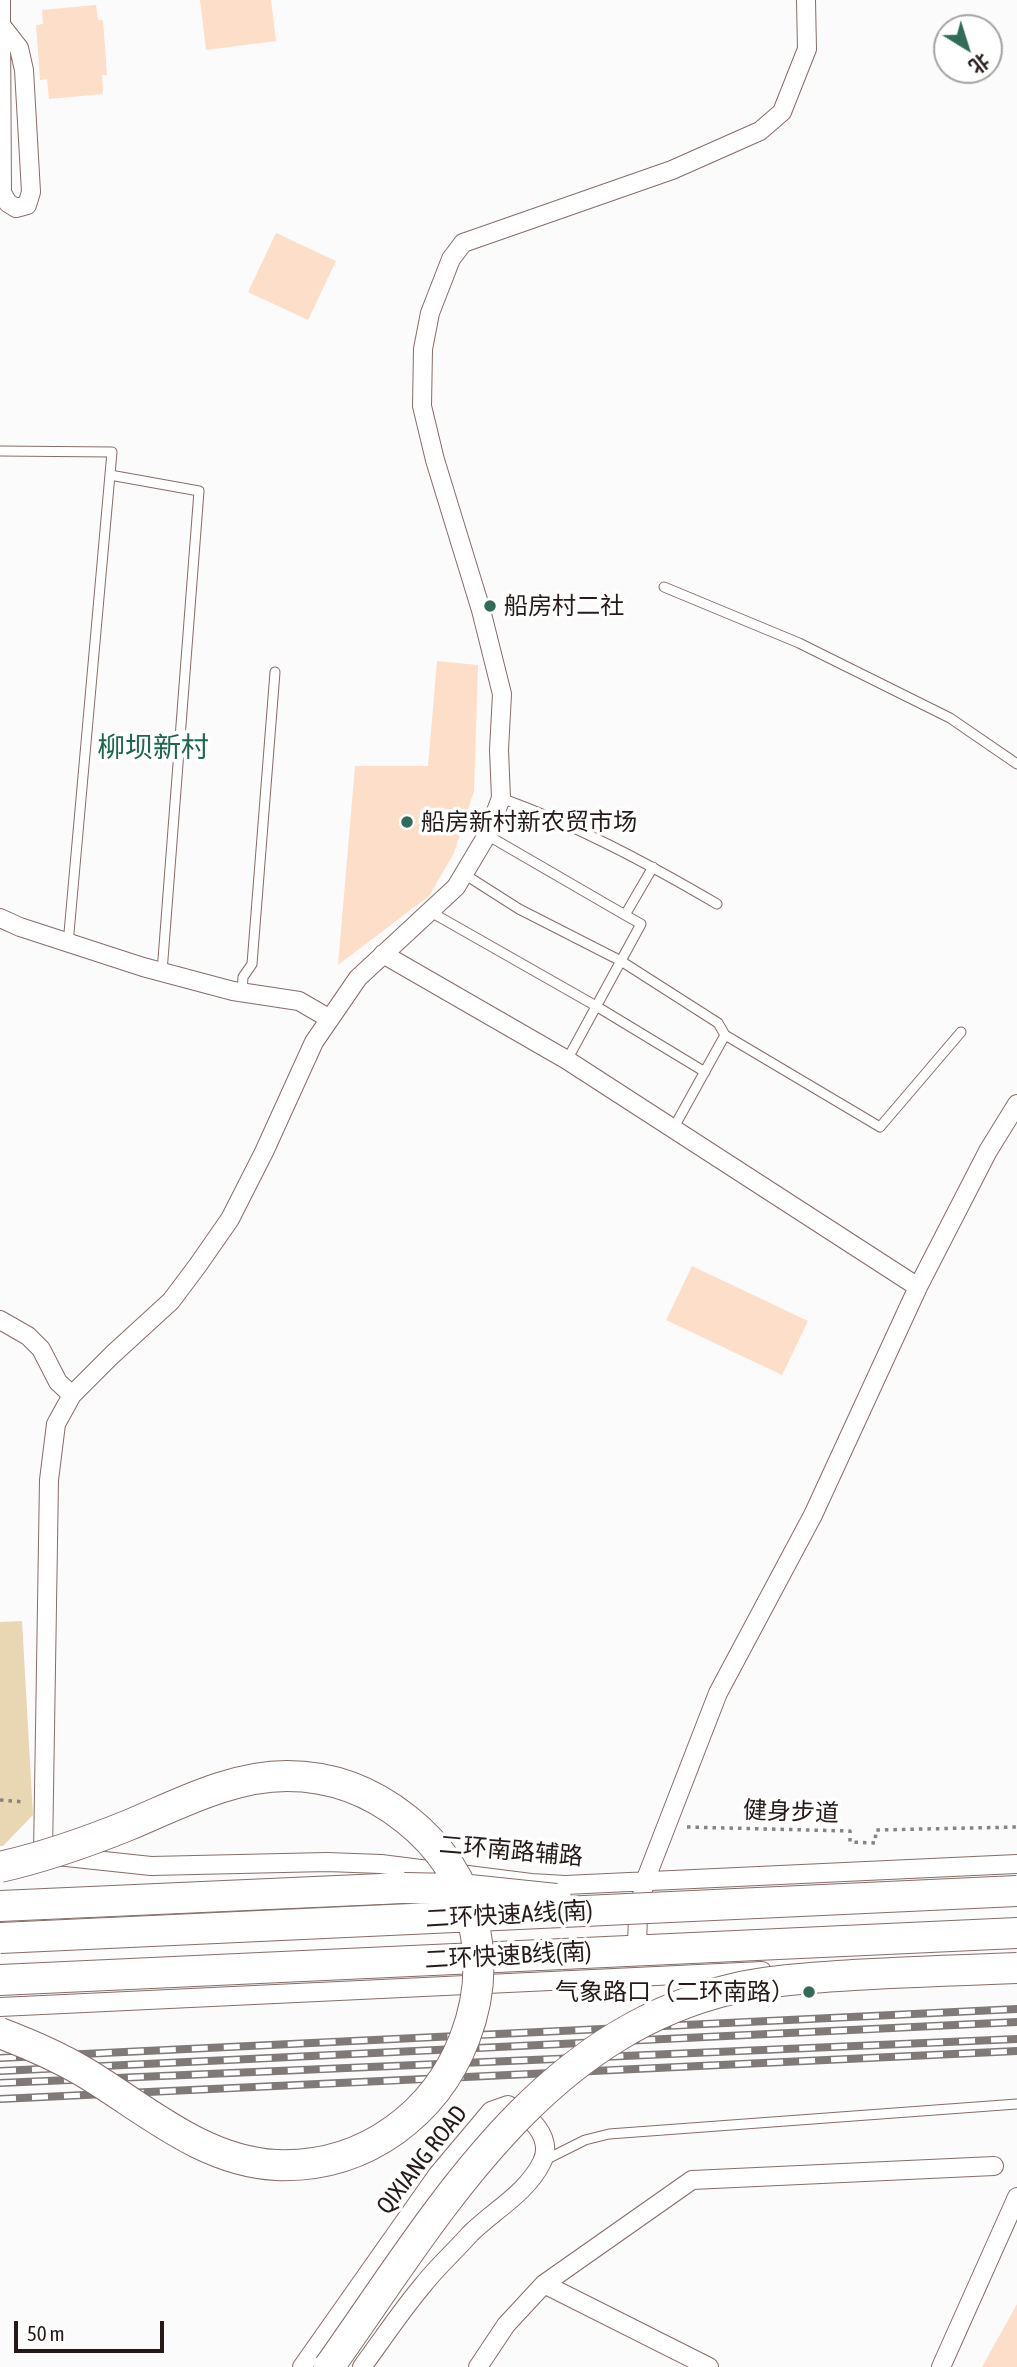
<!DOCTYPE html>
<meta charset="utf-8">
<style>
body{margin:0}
#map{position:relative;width:1017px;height:2367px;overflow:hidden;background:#fbfbfb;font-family:"Asap Condensed","Noto Sans SC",sans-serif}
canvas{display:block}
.north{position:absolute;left:933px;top:14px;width:70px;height:70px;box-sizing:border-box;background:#fff;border:2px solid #a8a3a3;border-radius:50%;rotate:142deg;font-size:19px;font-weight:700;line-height:28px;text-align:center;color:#251a18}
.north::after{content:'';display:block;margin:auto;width:24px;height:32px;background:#306c57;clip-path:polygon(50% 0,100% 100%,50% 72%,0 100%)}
.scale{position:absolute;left:14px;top:2321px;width:150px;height:32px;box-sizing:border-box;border:4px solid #251a18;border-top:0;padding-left:9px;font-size:21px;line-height:24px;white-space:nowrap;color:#251a18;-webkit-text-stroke:5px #fff;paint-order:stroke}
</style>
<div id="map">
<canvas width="1017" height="2367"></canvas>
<div class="north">北</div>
<div class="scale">50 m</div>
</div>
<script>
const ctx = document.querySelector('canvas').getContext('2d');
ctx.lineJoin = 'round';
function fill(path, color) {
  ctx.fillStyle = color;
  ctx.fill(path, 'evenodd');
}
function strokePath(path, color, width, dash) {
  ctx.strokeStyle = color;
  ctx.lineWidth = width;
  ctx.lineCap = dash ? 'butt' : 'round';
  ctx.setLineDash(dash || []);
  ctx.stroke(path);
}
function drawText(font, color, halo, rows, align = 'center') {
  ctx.font = font + ' "Asap Condensed","Noto Sans SC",sans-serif';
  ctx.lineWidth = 7;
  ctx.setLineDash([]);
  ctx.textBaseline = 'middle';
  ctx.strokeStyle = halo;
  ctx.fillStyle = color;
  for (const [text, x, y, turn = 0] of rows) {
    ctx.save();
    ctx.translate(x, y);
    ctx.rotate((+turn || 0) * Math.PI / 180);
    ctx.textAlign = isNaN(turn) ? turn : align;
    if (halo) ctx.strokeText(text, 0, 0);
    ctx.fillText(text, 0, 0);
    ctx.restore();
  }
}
const green = new Path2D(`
 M 22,1621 L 33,1815 L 3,1846 L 0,1846 L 0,1622 Z`);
const building = new Path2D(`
 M 200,0 L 271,0 L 276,41 L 206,50 Z
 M 96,5 L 98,20 L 103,20 L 107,75 L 102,75 L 103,94 L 49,99 L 47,79 L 40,80 L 36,25 L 43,24 L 42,10 Z
 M 276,233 L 336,261 L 308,320 L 248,292 Z
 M 437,661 L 478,665 L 474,791 L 454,853 L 429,896 L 338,965 L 355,766 L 428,766 Z
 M 692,1266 L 808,1321 L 782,1375 L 666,1320 Z
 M 1017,2304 L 1017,2367 L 982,2367 Z`);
const path = new Path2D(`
 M 0,1800 L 25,1802
 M 687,1827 L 850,1831 L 850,1842 L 875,1843 L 876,1830 L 1017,1827`);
const service = new Path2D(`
 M 0,451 L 112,452 L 68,944
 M 110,475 L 199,491 L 162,972
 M 664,587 L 799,643 L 950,718 L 1017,764
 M 501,798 C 576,825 647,863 717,904
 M 487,835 L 625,915
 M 464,874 L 519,909 L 621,961 L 718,1023 L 725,1035 L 880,1127 L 961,1032
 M 429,911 L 596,1006 L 705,1072
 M 242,992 L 243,977 L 252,964 L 275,672
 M 567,1060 L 641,924 L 625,915 L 653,867
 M 673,1129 L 725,1035
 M 545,2160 L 585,2140 L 609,2134 L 1017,2104`);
const minor = new Path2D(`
 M 1,25 L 19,48 L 24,70 L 31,192 L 27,205 L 16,208 L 8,203 L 2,193 L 1,25 L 1,0
 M 0,918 L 20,927 L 143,967 L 233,991 L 299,1001 L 330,1019
 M 383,954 L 567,1060 L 918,1287
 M 0,1320 L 28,1336 L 41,1349 L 58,1382 L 72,1395
 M 43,1854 L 49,1480 L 56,1424 L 72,1395 L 112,1355 L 171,1301 L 198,1265 L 230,1219 L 264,1152 L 314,1042 L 358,978 L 456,887 L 487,835 L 501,798 L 499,750 L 502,694 L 481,610 L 435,460 L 422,406 L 423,349 L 430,313 L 451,259 L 463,243 L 672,170 L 760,131 L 782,112 L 807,49 L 806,0
 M 57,1856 L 151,1866 L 327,1862 L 381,1864 L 531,1883 L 565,1885 L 1017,1864
 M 637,1945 L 638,1915 L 645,1881 L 718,1693 L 813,1515 L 918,1287 L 988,1151 L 1017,1104
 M 0,2007 L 762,1971
 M 544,2284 L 709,2367
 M 302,2367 L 438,2174 L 491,2111 L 508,2105 C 528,2113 554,2137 542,2162 C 527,2193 493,2211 470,2234 C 455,2251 437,2267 423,2285 C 401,2311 382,2340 362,2367
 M 478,2367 L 506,2325 L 544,2284 L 692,2180 L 994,2166
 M 941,2367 L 1017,2197`);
const trunk = new Path2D(`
 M 0,1906 L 404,1888
 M 0,1980 L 1017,1933`);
const rail = new Path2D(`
 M 0,2058 L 1017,2009
 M 0,2071 L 1017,2022
 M 0,2083 L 1017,2039
 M 0,2099 L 1017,2051`);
const trunkBridge = new Path2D(`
 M 0,1867 C 44,1857 87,1842 129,1825 C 179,1804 231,1776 287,1776 C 332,1776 371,1791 406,1819 C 553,1935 459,2172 276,2165 C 202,2161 144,2108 84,2072 C 57,2056 29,2044 0,2033
 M 404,1888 L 460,1889 L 556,1899
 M 0,1938 L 1017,1891
 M 329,2367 C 436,2216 537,2035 732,1989 C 771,1980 812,1978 853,1975 C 908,1972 962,1970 1017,1968`);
const markers = [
 [490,606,7,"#306c57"],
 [407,822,7,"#306c57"],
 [809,1992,7,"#306c57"]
];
const poiNames = [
 ["船房村二社",504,606],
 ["船房新村新农贸市场",421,822],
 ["气象路口（二环南路）",795,1992,"right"]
];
const streetNames = [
 ["健身步道",791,1812,2],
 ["二环南路辅路",511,1851,5],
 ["二环快速A线(南)",509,1915,-3],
 ["二环快速B线(南)",508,1956,-3],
 ["QIXIANG ROAD",422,2160,-52]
];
const quarterNames = [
 ["柳坝新村",153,748]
];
fill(green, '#e9d7b4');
fill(building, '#fddec9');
strokePath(service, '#876c68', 11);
strokePath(minor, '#876c68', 20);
strokePath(trunk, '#876c68', 32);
strokePath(path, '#888281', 3.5, [3.5, 5]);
strokePath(service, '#fff', 9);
strokePath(minor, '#fff', 18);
strokePath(trunk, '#fff', 30);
strokePath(rail, '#7f7978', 8);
strokePath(rail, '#fff', 5, [16]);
strokePath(trunkBridge, '#876c68', 32, []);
strokePath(trunkBridge, '#fff', 30);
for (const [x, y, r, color] of markers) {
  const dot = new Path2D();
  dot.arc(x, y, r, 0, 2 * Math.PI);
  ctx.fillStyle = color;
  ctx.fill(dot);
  strokePath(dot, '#fff', 2.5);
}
drawText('24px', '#251a18', '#fff', poiNames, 'left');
drawText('24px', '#251a18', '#fff', streetNames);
drawText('28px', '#1e664f', '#fff', quarterNames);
</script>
